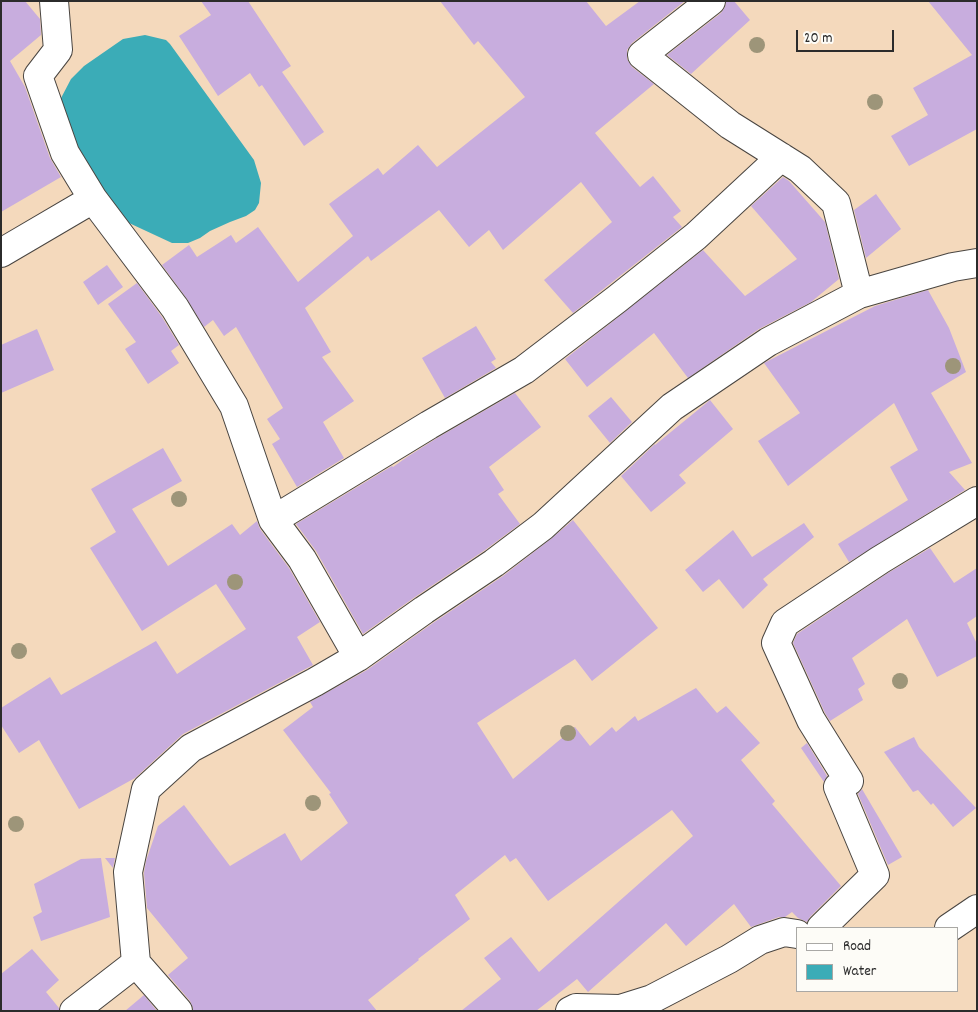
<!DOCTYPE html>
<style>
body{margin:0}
#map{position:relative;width:978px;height:1012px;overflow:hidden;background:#f4d9bc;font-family:Dekko,sans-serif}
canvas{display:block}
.frame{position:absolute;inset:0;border:2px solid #2b2b2b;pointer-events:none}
.legend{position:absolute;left:796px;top:927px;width:162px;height:65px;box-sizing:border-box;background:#fdfcf7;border:1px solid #a9a8a5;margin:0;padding:6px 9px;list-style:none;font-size:15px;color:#2b2b2b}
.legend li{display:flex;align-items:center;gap:10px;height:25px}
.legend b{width:25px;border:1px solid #a9a8a5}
.scale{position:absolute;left:796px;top:30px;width:98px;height:22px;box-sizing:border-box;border:2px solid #2b2b2b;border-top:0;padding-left:6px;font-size:15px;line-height:18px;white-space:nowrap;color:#2b2b2b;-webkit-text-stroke:4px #fdfcf7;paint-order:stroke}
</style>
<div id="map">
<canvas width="978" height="1012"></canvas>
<div class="frame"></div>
<ul class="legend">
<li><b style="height:6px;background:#fff"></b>Road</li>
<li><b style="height:14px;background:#3bacb7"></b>Water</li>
</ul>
<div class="scale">20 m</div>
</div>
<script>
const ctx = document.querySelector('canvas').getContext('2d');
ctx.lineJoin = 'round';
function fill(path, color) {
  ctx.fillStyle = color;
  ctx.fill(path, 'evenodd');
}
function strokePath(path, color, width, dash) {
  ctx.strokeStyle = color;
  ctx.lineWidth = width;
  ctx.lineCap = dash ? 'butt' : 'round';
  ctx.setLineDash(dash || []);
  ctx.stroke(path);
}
const water = new Path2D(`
 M 145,35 L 166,40 L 170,44 L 254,160 L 261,183 L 259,203 L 255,210 L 246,216 L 230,222 L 210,231 L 200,238 L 188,243 L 172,243 L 129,223 L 114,208 L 73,156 L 60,100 L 71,79 L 84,66 L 123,39 Z`);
const building = new Path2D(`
 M 1,1 L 25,1 L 40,19 L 41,35 L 10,61 L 25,87 L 50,158 L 61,177 L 1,212 Z
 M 201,1 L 248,1 L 291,66 L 282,72 L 324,132 L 304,146 L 262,85 L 259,87 L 250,73 L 218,96 L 179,36 L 211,15 Z
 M 440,1 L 586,1 L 606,26 L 640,1 L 685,1 L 632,43 L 627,50 L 627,59 L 632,67 L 654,84 L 595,133 L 640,187 L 653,176 L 681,211 L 673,217 L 682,227 L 573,313 L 544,280 L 612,222 L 581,182 L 503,250 L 489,230 L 469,247 L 439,210 L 371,261 L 368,256 L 305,308 L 331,352 L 322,357 L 354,401 L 323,422 L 344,458 L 297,487 L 272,444 L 280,439 L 267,419 L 283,408 L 236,327 L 224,336 L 213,320 L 204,327 L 187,299 L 162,265 L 189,245 L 197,257 L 231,235 L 236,243 L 258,227 L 298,282 L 353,236 L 329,204 L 378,168 L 383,175 L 418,145 L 437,167 L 525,97 L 478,41 L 474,45 Z
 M 726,1 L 734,1 L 750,20 L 691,74 L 667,55 L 721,13 L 725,7 Z
 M 928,1 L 977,1 L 977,129 L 909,166 L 891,136 L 928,115 L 913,88 L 972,55 Z
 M 783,177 L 789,181 L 825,222 L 839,279 L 811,302 L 759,329 L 688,378 L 654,333 L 587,387 L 565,359 L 626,311 L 703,250 L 745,296 L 797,259 L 751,206 Z
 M 876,194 L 901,229 L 866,258 L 854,210 Z
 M 107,265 L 123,287 L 98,305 L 83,282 Z
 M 137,283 L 162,317 L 179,345 L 171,351 L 179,363 L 148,384 L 125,349 L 136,342 L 108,304 Z
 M 928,290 L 949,328 L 966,372 L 931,393 L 972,463 L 949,472 L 965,490 L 849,562 L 838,544 L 908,500 L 890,467 L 918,450 L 894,403 L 788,486 L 758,441 L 800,413 L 764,363 L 875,306 Z
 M 476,326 L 496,359 L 491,362 L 496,368 L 445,398 L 422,358 Z
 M 37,329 L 54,370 L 1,393 L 1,345 Z
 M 515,393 L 541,427 L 489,467 L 504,490 L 498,494 L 520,524 L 485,550 L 415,597 L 363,634 L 316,551 L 296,524 L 392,466 L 393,467 L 407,457 L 437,438 Z
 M 611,397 L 632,422 L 610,443 L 588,416 Z
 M 710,400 L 733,429 L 679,475 L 686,483 L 651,512 L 621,476 L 655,444 L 655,445 Z
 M 163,448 L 182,481 L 132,509 L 168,566 L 232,524 L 240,535 L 257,521 L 260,529 L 289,568 L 320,622 L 297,637 L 313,665 L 183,734 L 135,778 L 79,809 L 39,740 L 19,753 L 1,725 L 1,708 L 50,677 L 61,695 L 156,641 L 177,674 L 246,629 L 216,584 L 142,631 L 90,548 L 116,532 L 91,489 Z
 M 573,520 L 658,628 L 592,681 L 575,659 L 477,723 L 513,779 L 575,727 L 590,746 L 612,727 L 616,732 L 635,716 L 638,721 L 696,688 L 717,713 L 726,706 L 760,743 L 741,760 L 775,801 L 772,804 L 841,886 L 810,917 L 807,922 L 798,918 L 792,912 L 785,917 L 779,917 L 751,927 L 734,904 L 686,946 L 666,923 L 588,992 L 577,979 L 536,1011 L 461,1011 L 501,979 L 484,958 L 511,937 L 539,972 L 693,836 L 672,810 L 548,901 L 516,858 L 510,862 L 505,855 L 455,895 L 470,919 L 418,959 L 419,960 L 368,1000 L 377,1011 L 193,1011 L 193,1008 L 190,1001 L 168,975 L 188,958 L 147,908 L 144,873 L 146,861 L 158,826 L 184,805 L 230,866 L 285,833 L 301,861 L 348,823 L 329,794 L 331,793 L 283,730 L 313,707 L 310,702 L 367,670 L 433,623 L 503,576 L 552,538 Z
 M 804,523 L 814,537 L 763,579 L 768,585 L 743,609 L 719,579 L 703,592 L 685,570 L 733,530 L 752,557 Z
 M 930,548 L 954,583 L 977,568 L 977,616 L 967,623 L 977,644 L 977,656 L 937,677 L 907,619 L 852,658 L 865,684 L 858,689 L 863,700 L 830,721 L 825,713 L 793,643 L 797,634 L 888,573 Z
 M 914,737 L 919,747 L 976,808 L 953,827 L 933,803 L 931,805 L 918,790 L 913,792 L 884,752 Z
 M 807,743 L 827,776 L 824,782 L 801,748 Z
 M 862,789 L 902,857 L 888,865 L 858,794 Z
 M 101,858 L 110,917 L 41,941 L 33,917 L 42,912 L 34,884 L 81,859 Z
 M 105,858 L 115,858 L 113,868 Z
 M 32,949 L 59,980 L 46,992 L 59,1008 L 59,1011 L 1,1011 L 1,974 Z
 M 144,995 L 157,1011 L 125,1011 Z`);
const street = new Path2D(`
 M 54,1 L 58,50 L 38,76 L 65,153 L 93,199 L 175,308 L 234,406 L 273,520 L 302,559 L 358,657
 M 711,1 L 642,55 L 730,125 L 800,169 L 836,203 L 859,294
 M 1,253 L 93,199
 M 273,520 L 429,425 L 524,370 L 617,299 L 696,236 L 781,157
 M 821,928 L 875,875 L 838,787 L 849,781 L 811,720 L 776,643 L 785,623 L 880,560 L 977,501
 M 949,928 L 977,909
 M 136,963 L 178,1011
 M 74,1011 L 136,963 L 128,872 L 146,789 L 191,748 L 315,682 L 358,657 L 424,610 L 494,563 L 543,526 L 672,407 L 768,342 L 859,294 L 953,267 L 977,263
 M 570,1011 L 576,1008 L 620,1009 L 652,999 L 729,959 L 760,940 L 784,932 L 797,934`);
const trees = [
 [757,45],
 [875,102],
 [953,366],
 [179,499],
 [235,582],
 [19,651],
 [900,681],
 [568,733],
 [313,803],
 [16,824]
];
fill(water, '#3bacb7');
fill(building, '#c8adde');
strokePath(street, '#494541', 30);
strokePath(street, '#fff', 28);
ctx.fillStyle = '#9d9579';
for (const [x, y] of trees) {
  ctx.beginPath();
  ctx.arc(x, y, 8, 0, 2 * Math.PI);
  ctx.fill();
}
</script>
